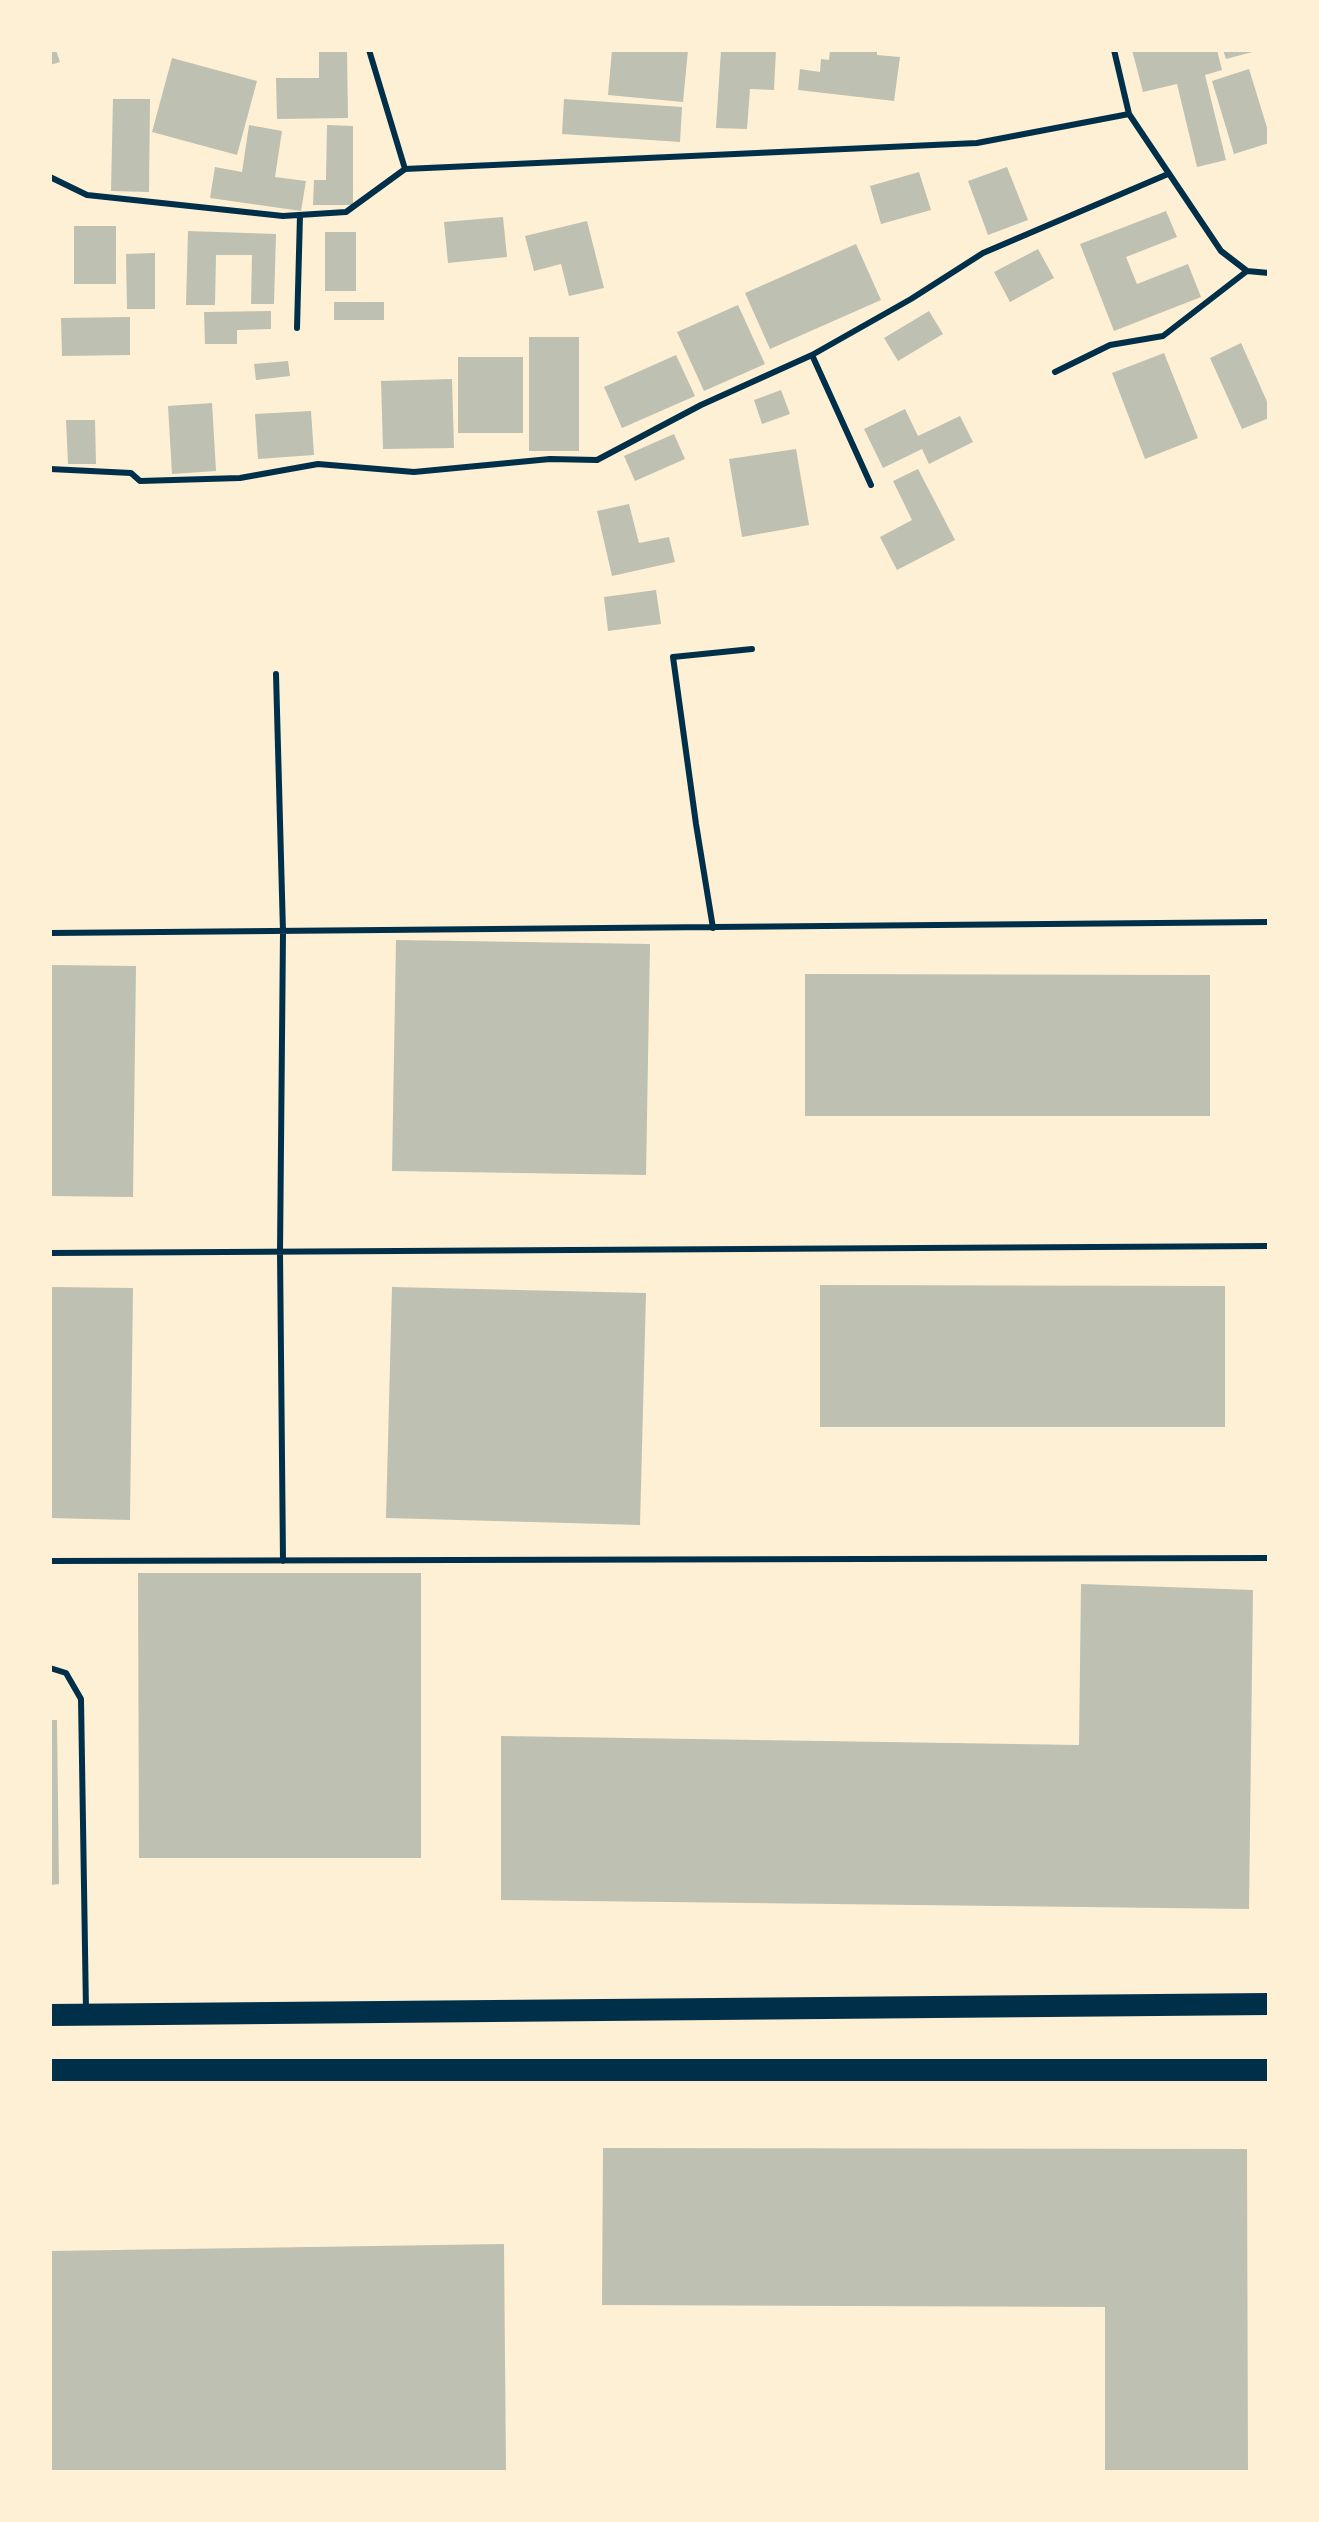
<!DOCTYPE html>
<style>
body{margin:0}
#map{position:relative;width:1319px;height:2522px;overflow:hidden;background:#fdf0d5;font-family:"Source Serif 4",serif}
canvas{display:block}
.frame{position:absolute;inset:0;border:52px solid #fdf0d5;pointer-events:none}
</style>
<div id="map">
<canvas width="1319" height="2522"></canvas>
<div class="frame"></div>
</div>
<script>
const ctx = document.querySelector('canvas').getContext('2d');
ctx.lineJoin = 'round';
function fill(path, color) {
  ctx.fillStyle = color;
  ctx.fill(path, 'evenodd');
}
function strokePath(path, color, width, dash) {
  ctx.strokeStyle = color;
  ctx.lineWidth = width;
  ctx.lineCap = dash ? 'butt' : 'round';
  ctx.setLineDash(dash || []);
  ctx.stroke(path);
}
const building = new Path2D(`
 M 50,50 L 56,50 L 60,62 L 50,65 Z
 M 319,50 L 347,50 L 348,118 L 277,119 L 276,78 L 319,78 Z
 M 612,50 L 688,50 L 683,102 L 608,95 Z
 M 721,50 L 776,50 L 774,90 L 750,89 L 747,129 L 716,128 Z
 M 830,50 L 877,50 L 877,55 L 900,57 L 894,101 L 798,90 L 800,69 L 820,72 L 821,59 L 829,60 Z
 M 1132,50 L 1217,50 L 1222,70 L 1205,75 L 1226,160 L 1197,167 L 1177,84 L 1143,92 Z
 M 1223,50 L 1256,50 L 1256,51 L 1226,59 Z
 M 172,58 L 257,81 L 237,155 L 152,132 Z
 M 1249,69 L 1269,134 L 1269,143 L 1234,154 L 1212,81 Z
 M 113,99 L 150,99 L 149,192 L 111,191 Z
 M 564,99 L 682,107 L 680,142 L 562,134 Z
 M 249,125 L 282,131 L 275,177 L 306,181 L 301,211 L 210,198 L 215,167 L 242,172 Z
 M 327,125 L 353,126 L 353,205 L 313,205 L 314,180 L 326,180 Z
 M 1007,167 L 1028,220 L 988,235 L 968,181 Z
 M 919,172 L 931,210 L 881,224 L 870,186 Z
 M 1166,211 L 1177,237 L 1126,257 L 1137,284 L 1188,264 L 1201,297 L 1114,331 L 1080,244 Z
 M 503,217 L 507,257 L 448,263 L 444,222 Z
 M 587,221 L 604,288 L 569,296 L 561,264 L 534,271 L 525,236 Z
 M 74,226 L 116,226 L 116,284 L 74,284 Z
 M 188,231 L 276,234 L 274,304 L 251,304 L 252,255 L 216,255 L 215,305 L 186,305 Z
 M 325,232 L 356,232 L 356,291 L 325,291 Z
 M 856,244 L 881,300 L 770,349 L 745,293 Z
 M 1038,249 L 1054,278 L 1010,302 L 994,272 Z
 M 155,253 L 155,309 L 127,309 L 126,254 Z
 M 334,302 L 384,302 L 384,320 L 334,320 Z
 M 738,305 L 765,364 L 704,391 L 677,332 Z
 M 271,311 L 271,329 L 237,330 L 237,344 L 205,344 L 204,312 Z
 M 929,311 L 943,334 L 898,361 L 884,338 Z
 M 130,317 L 130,355 L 62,356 L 61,318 Z
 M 529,337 L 579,337 L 579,451 L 529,451 Z
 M 1241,343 L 1269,406 L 1269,418 L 1242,429 L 1210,358 Z
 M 1164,353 L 1198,438 L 1145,459 L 1112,373 Z
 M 676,355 L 695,396 L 622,428 L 604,387 Z
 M 458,357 L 523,357 L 523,433 L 458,433 Z
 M 288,361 L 290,376 L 256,380 L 254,364 Z
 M 452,379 L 454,448 L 383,449 L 381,381 Z
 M 781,390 L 790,414 L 762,424 L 754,400 Z
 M 212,403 L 216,471 L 172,474 L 168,406 Z
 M 905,409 L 918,436 L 960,416 L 973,442 L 929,464 L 922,449 L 883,468 L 864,429 Z
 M 311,411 L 314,455 L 258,459 L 255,414 Z
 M 66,420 L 95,420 L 96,464 L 68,464 Z
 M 674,434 L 685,459 L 635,481 L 624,456 Z
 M 796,449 L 809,525 L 742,537 L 729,459 Z
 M 918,469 L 955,540 L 897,570 L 880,537 L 912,520 L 893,481 Z
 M 629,504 L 639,543 L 669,537 L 675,562 L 612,576 L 597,511 Z
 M 656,590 L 661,624 L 608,631 L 604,597 Z
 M 396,940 L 650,944 L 646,1175 L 392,1171 Z
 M 50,965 L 136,966 L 133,1197 L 50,1196 Z
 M 805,974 L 1210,975 L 1210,1116 L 805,1116 Z
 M 820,1285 L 1225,1286 L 1225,1427 L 820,1427 Z
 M 50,1287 L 133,1288 L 130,1520 L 50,1518 Z
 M 392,1287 L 646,1293 L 640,1525 L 386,1518 Z
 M 138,1573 L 421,1573 L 421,1858 L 139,1858 Z
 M 1081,1584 L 1253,1590 L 1249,1909 L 501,1900 L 501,1736 L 1079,1745 Z
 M 50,1720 L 57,1720 L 59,1884 L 50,1885 Z
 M 603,2148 L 1247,2149 L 1248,2472 L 1105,2472 L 1105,2307 L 602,2305 Z
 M 504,2244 L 506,2472 L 50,2472 L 50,2251 Z`);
const service = new Path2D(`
 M 369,50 L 405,169
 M 1114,50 L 1129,114 L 1221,251 L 1247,271 L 1269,273
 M 50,177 L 87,195 L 283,216 L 346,212 L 405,169 L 977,143 L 1129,114
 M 297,328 L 300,215
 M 812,355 L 871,485
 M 1055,372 L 1110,345 L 1163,336 L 1247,271
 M 50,469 L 131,473 L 140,481 L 240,478 L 318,464 L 414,472 L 550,459 L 597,460 L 701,405 L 812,355 L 911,299 L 983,253 L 1168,174
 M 276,674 L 283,932 L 280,1252 L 283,1561
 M 713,928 L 696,824 L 673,657 L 752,649
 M 50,933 L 1269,922
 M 50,1253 L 1269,1246
 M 50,1561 L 1269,1558
 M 50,1668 L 66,1673 L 81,1699 L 86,2011`);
const trunk = new Path2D(`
 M 50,2015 L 1269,2004
 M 50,2070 L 1269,2070`);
fill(building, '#bec0b2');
strokePath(service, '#003049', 6);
strokePath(trunk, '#003049', 22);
</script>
